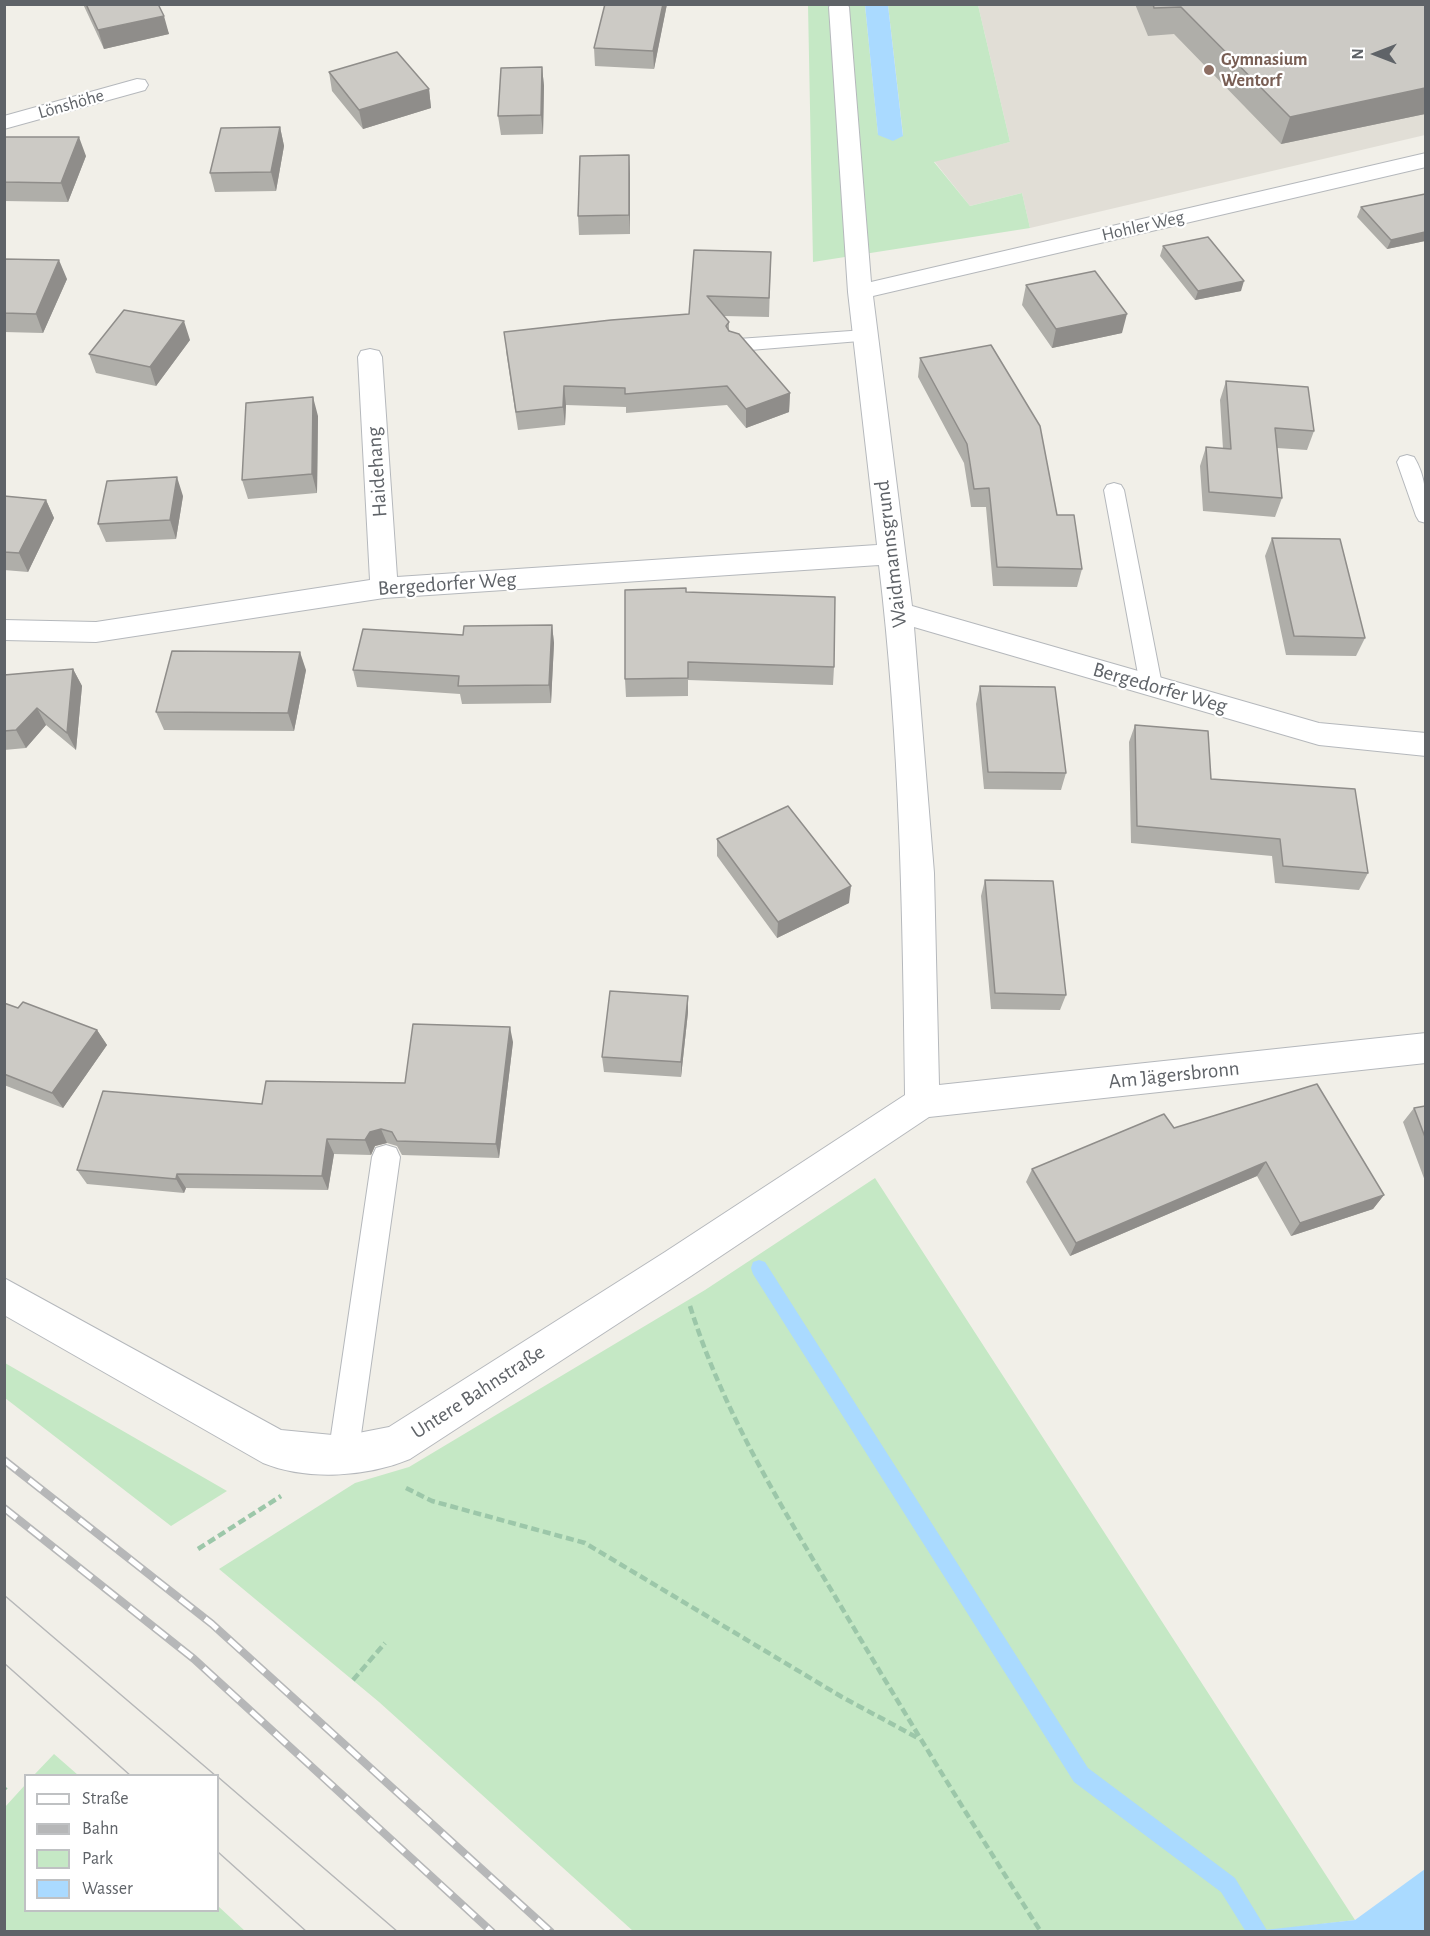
<!DOCTYPE html>
<meta charset="utf-8">
<style>
body{margin:0}
#map{position:relative;width:1430px;height:1936px;overflow:hidden;background:#f1efe8;font-family:"Alegreya Sans",sans-serif}
canvas{display:block}
.frame{position:absolute;inset:0;border:6px solid #5f6368;pointer-events:none}
.legend{position:absolute;left:24px;top:1774px;width:195px;height:138px;box-sizing:border-box;background:#fff;border:2px solid #bfc1c3;margin:0;padding:8px 10px;list-style:none;font-size:18px;color:#5f6368}
.legend li{display:flex;align-items:center;gap:12px;height:30px}
.legend b{width:30px;border:2px solid #bfc1c3}
.north{position:absolute;left:1346px;top:24px;width:60px;height:60px;-webkit-text-stroke:4px #fff;paint-order:stroke;rotate:270deg;font-size:16px;font-weight:700;line-height:24px;text-align:center;color:#5f6368}
.north::after{content:'';display:block;margin:auto;width:21px;height:27px;background:#5f6368;clip-path:polygon(50% 0,100% 100%,50% 72%,0 100%)}
</style>
<div id="map">
<canvas width="1430" height="1936"></canvas>
<div class="frame"></div>
<ul class="legend">
<li><b style="height:8px;background:#fff"></b>Straße</li>
<li><b style="height:8px;background:#b6b7b8"></b>Bahn</li>
<li><b style="height:16px;background:#c5e8c5"></b>Park</li>
<li><b style="height:16px;background:#aadaff"></b>Wasser</li>
</ul>
<div class="north">N</div>
</div>
<script>
const ctx = document.querySelector('canvas').getContext('2d');
ctx.lineJoin = 'round';
function fill(path, color) {
  ctx.fillStyle = color;
  ctx.fill(path, 'evenodd');
}
function strokePath(path, color, width, dash) {
  ctx.strokeStyle = color;
  ctx.lineWidth = width;
  ctx.lineCap = dash ? 'butt' : 'round';
  ctx.setLineDash(dash || []);
  ctx.stroke(path);
}
function drawText(font, color, halo, rows, align = 'center') {
  ctx.font = font + ' "Alegreya Sans",sans-serif';
  ctx.lineWidth = 4.5;
  ctx.setLineDash([]);
  ctx.textBaseline = 'middle';
  ctx.strokeStyle = halo;
  ctx.fillStyle = color;
  for (const [text, x, y, turn = 0] of rows) {
    ctx.save();
    ctx.translate(x, y);
    ctx.rotate((+turn || 0) * Math.PI / 180);
    ctx.textAlign = isNaN(turn) ? turn : align;
    if (halo) ctx.strokeText(text, 0, 0);
    ctx.fillText(text, 0, 0);
    ctx.restore();
  }
}
const education = new Path2D(`
 M 978,5 L 1425,5 L 1425,135 L 1030,228 L 1022,193 L 970,206 L 934,161 L 1010,142 Z`);
const green = new Path2D(`
 M 808,5 L 865,5 L 878,134 L 903,135 L 888,5 L 978,5 L 1010,142 L 934,162 L 970,206 L 1022,193 L 1030,228 L 813,262 Z
 M 875,1178 L 1355,1920 L 1255,1932 L 633,1931 L 379,1702 L 219,1569 L 355,1483 L 409,1467 L 705,1290 Z
 M 5,1363 L 227,1491 L 171,1526 L 5,1398 Z
 M 54,1754 L 78,1775 L 34,1775 Z
 M 25,1785 L 26,1910 L 218,1910 L 218,1906 L 245,1931 L 5,1931 L 5,1807 Z`);
const water = new Path2D(`
 M 865,5 L 888,5 L 903,136 L 893,141 L 878,135 Z
 M 1425,1869 L 1425,1931 L 1255,1931 L 1355,1920 Z`);
const stream = new Path2D(`
 M 759,1260 L 765,1262 L 1088,1768 L 1235,1878 L 1268,1932 L 1246,1932 L 1221,1892 L 1074,1782 L 753,1274 L 751,1268 L 753,1262 Z`);
const path = new Path2D(`
 M 690,1306 C 723,1412 780,1504 836,1598 C 903,1711 971,1822 1041,1932
 M 406,1488 L 432,1501 L 585,1543 L 842,1697 L 918,1738
 M 198,1549 L 281,1496
 M 353,1680 L 385,1643
 M 4,1789 L 6,1787`);
const lane = new Path2D(`
 M 865,330 L 872,332 L 875,336 L 872,340 L 738,351 L 731,349 L 728,345 L 731,341 L 738,339 Z
 M 1407,455 L 1414,457 C 1427,478 1426,500 1426,523 L 1419,521 L 1416,516 L 1397,462 L 1400,457 Z
 M 1114,483 L 1121,485 L 1124,490 L 1162,685 L 1159,691 L 1151,693 L 1143,691 L 1140,685 L 1104,490 L 1107,485 Z
 M 386,1145 L 396,1148 L 400,1157 L 358,1456 L 354,1467 L 343,1471 L 332,1467 L 328,1456 L 372,1157 L 376,1148 Z`);
const street = new Path2D(`
 M 831,4 L 847,4 L 849,7 L 871,282 L 1426,153 L 1426,167 L 873,296 L 912,606 L 1319,723 L 1426,733 L 1426,756 L 1319,745 L 914,627 L 934,873 L 939,1085 L 1426,1033 L 1426,1063 L 929,1117 L 691,1276 L 410,1459 C 367,1477 307,1481 263,1463 L 4,1315 L 4,1278 L 281,1430 L 343,1436 L 389,1427 L 665,1252 L 905,1095 C 903,918 900,740 879,565 L 384,598 L 96,642 L 4,640 L 4,620 L 96,622 L 370,580 L 358,357 L 361,351 L 370,349 L 379,351 L 382,357 L 397,577 L 877,545 L 848,292 L 829,7 Z
 M 137,79 L 145,80 L 148,85 L 145,90 L 4,129 L 4,116 Z`);
const tram = new Path2D(`
 M 4,1595 L 216,1776
 M 4,1663 L 131,1776
 M 218,1777 L 398,1932
 M 218,1852 L 307,1932`);
const rail = new Path2D(`
 M 4,1460 L 212,1624 L 551,1932
 M 4,1508 L 194,1659 L 492,1932`);
const wall = new Path2D(`
 M 83,4 L 158,4 L 169,34 L 104,49 Z
 M 605,4 L 667,4 L 654,69 L 595,66 L 594,48 Z
 M 1135,4 L 1425,4 L 1425,114 L 1281,144 L 1174,34 L 1148,36 Z
 M 542,67 L 544,86 L 543,134 L 501,135 L 498,116 Z
 M 329,72 L 429,89 L 431,108 L 363,129 L 332,91 Z
 M 280,127 L 284,146 L 276,191 L 215,192 L 210,173 Z
 M 4,137 L 86,156 L 68,202 L 4,201 Z
 M 629,155 L 630,234 L 579,235 L 578,216 Z
 M 1425,194 L 1425,241 L 1387,249 L 1357,217 L 1361,207 Z
 M 1163,246 L 1241,291 L 1195,300 L 1160,256 Z
 M 694,250 L 771,252 L 769,317 L 724,316 L 729,322 L 729,330 L 790,393 L 789,412 L 746,428 L 727,405 L 626,413 L 626,407 L 566,405 L 565,425 L 518,430 L 506,351 L 689,314 Z
 M 4,259 L 67,279 L 43,333 L 4,332 Z
 M 1026,285 L 1122,333 L 1052,348 L 1022,305 Z
 M 190,340 L 156,386 L 96,373 L 89,354 Z
 M 920,358 L 1057,515 L 1082,569 L 1077,587 L 993,586 L 986,507 L 971,507 L 964,463 L 918,377 Z
 M 1226,381 L 1314,431 L 1307,450 L 1277,448 L 1282,498 L 1275,517 L 1203,511 L 1200,466 L 1206,447 L 1223,449 L 1220,400 Z
 M 318,416 L 317,493 L 248,499 L 242,480 Z
 M 4,496 L 46,500 L 54,518 L 28,572 L 4,570 Z
 M 183,496 L 176,539 L 106,542 L 98,524 Z
 M 1272,538 L 1365,638 L 1356,656 L 1286,655 L 1265,556 Z
 M 686,592 L 834,667 L 833,685 L 688,680 L 688,696 L 626,697 L 625,679 Z
 M 552,625 L 554,643 L 551,703 L 462,704 L 460,694 L 357,687 L 353,670 L 463,635 Z
 M 73,669 L 82,686 L 76,750 L 46,725 L 26,748 L 4,750 L 4,675 Z
 M 306,670 L 294,731 L 164,730 L 156,712 Z
 M 980,686 L 1066,773 L 1061,790 L 984,789 L 976,704 Z
 M 1135,725 L 1211,779 L 1368,873 L 1359,890 L 1275,883 L 1272,856 L 1131,843 L 1129,742 Z
 M 717,839 L 849,903 L 777,938 L 717,856 Z
 M 985,880 L 1066,995 L 1060,1010 L 991,1009 L 981,896 Z
 M 4,1003 L 18,1008 L 97,1030 L 107,1045 L 63,1108 L 4,1085 Z
 M 688,1012 L 681,1077 L 604,1072 L 602,1057 Z
 M 513,1042 L 499,1158 L 402,1155 L 397,1146 L 387,1143 L 375,1146 L 371,1155 L 334,1154 L 328,1190 L 186,1188 L 184,1193 L 87,1184 L 77,1170 L 262,1104 L 405,1083 Z
 M 1425,1106 L 1425,1181 L 1403,1122 L 1414,1108 Z
 M 1174,1128 L 1384,1195 L 1373,1209 L 1291,1236 L 1257,1176 L 1070,1256 L 1026,1182 L 1032,1169 Z`);
const shadedWall = new Path2D(`
 M 259,4 L 273,4 L 259,6 Z
 M 663,4 L 667,4 L 654,69 L 653,51 Z
 M 164,16 L 169,34 L 104,49 L 98,30 Z
 M 542,67 L 544,86 L 543,134 L 541,115 Z
 M 1425,88 L 1425,114 L 1281,144 L 1290,117 Z
 M 429,89 L 431,108 L 363,129 L 359,110 Z
 M 280,127 L 284,146 L 276,191 L 271,172 Z
 M 79,137 L 86,156 L 68,202 L 61,183 Z
 M 629,155 L 630,174 L 630,234 L 629,215 Z
 M 1425,232 L 1425,241 L 1387,249 L 1391,240 Z
 M 59,260 L 67,279 L 43,333 L 36,314 Z
 M 1244,281 L 1241,291 L 1195,300 L 1198,291 Z
 M 1127,314 L 1122,333 L 1052,348 L 1056,329 Z
 M 184,321 L 190,340 L 156,386 L 150,367 Z
 M 564,386 L 566,405 L 565,425 L 563,407 Z
 M 790,393 L 789,412 L 746,428 L 746,409 Z
 M 313,397 L 318,416 L 317,493 L 312,474 Z
 M 177,477 L 183,496 L 176,539 L 170,520 Z
 M 46,500 L 54,518 L 28,572 L 19,553 Z
 M 552,625 L 554,643 L 551,703 L 549,685 Z
 M 300,652 L 306,670 L 294,731 L 288,713 Z
 M 73,669 L 82,686 L 76,750 L 67,733 Z
 M 37,708 L 46,725 L 26,748 L 16,730 Z
 M 851,886 L 849,903 L 777,938 L 778,922 Z
 M 688,996 L 688,1012 L 681,1077 L 681,1062 Z
 M 510,1027 L 513,1042 L 499,1158 L 496,1144 Z
 M 97,1030 L 107,1045 L 63,1108 L 52,1093 Z
 M 381,1129 L 387,1143 L 375,1146 L 371,1155 L 365,1140 L 370,1132 Z
 M 327,1139 L 334,1154 L 328,1190 L 322,1176 Z
 M 1266,1162 L 1257,1176 L 1070,1256 L 1076,1243 Z
 M 177,1174 L 186,1188 L 184,1193 L 176,1179 Z
 M 1384,1195 L 1373,1209 L 1291,1236 L 1300,1223 Z`);
const building = new Path2D(`
 M 86,4 L 158,4 L 164,16 L 98,30 Z
 M 605,4 L 663,4 L 653,51 L 594,48 Z
 M 1153,4 L 1425,4 L 1425,88 L 1290,117 L 1181,7 L 1154,8 Z
 M 397,52 L 429,89 L 359,110 L 329,72 Z
 M 542,67 L 541,115 L 498,116 L 501,68 Z
 M 280,127 L 271,172 L 210,173 L 221,128 Z
 M 4,137 L 79,137 L 61,183 L 4,182 Z
 M 629,155 L 629,215 L 578,216 L 580,156 Z
 M 1425,194 L 1425,232 L 1391,240 L 1361,207 Z
 M 1208,237 L 1244,281 L 1198,291 L 1163,246 Z
 M 694,250 L 771,252 L 769,298 L 707,296 L 729,322 L 726,326 L 729,331 L 739,334 L 790,393 L 746,409 L 727,386 L 625,394 L 625,388 L 564,386 L 563,407 L 516,412 L 504,332 L 611,320 L 689,314 Z
 M 4,259 L 59,260 L 36,314 L 4,313 Z
 M 1095,271 L 1127,314 L 1056,329 L 1026,285 Z
 M 124,310 L 184,321 L 150,367 L 89,354 Z
 M 991,345 L 1040,426 L 1057,515 L 1074,515 L 1082,569 L 997,567 L 989,488 L 974,489 L 967,444 L 920,358 Z
 M 1226,381 L 1308,387 L 1314,431 L 1275,428 L 1282,498 L 1209,492 L 1206,447 L 1231,449 Z
 M 313,397 L 312,474 L 242,480 L 246,403 Z
 M 177,477 L 170,520 L 98,524 L 107,481 Z
 M 4,496 L 46,500 L 19,553 L 4,552 Z
 M 1272,538 L 1340,539 L 1365,638 L 1294,636 Z
 M 686,588 L 686,592 L 835,597 L 834,667 L 688,662 L 688,678 L 625,679 L 625,590 Z
 M 552,625 L 549,685 L 458,686 L 459,676 L 353,670 L 363,629 L 463,635 L 464,626 Z
 M 172,651 L 300,652 L 288,713 L 156,712 Z
 M 73,669 L 67,733 L 37,708 L 16,730 L 4,731 L 4,675 Z
 M 980,686 L 1055,687 L 1066,773 L 988,772 Z
 M 1135,725 L 1208,731 L 1211,779 L 1355,789 L 1368,873 L 1283,866 L 1280,839 L 1137,826 Z
 M 788,806 L 851,886 L 778,922 L 717,839 Z
 M 985,880 L 1053,881 L 1066,995 L 995,993 Z
 M 610,991 L 688,996 L 681,1062 L 602,1057 Z
 M 23,1002 L 97,1030 L 52,1093 L 4,1074 L 4,1003 L 18,1008 Z
 M 413,1024 L 510,1027 L 496,1144 L 397,1141 L 392,1132 L 381,1129 L 370,1132 L 365,1140 L 327,1139 L 322,1176 L 177,1174 L 176,1179 L 77,1170 L 103,1091 L 262,1104 L 266,1081 L 405,1083 Z
 M 1317,1084 L 1384,1195 L 1300,1223 L 1266,1162 L 1076,1243 L 1032,1169 L 1164,1114 L 1174,1128 Z
 M 1425,1106 L 1425,1137 L 1414,1108 Z`);
const markers = [
 [1209,70,6,"#8d6e63"]
];
const farEducationnames = [
 ["Gymnasium",1221,60],
 ["Wentorf",1221,81]
];
const farStreetnames = [
 ["Lönshöhe",71,104,-16],
 ["Hohler Weg",1143,226,-13]
];
const streetNames = [
 ["Haidehang",377,472,-94],
 ["Waidmannsgrund",891,554,-97],
 ["Bergedorfer Weg",447,584,-4],
 ["Bergedorfer Weg",1160,688,16],
 ["Am Jägersbronn",1174,1075,-6],
 ["Untere Bahnstraße",478,1392,-33]
];
fill(education, '#e1ded6');
fill(green, '#c5e8c5');
fill(water, '#aadaff');
fill(stream, '#aadaff');
strokePath(lane, '#b5b8bc', 2);
strokePath(street, '#b5b8bc', 2);
strokePath(path, '#9cc7a9', 4.5, [8, 4]);
fill(lane, '#fff');
fill(street, '#fff');
strokePath(tram, '#b6b7b8', 1.5);
strokePath(rail, '#b6b7b8', 8);
strokePath(rail, '#fff', 5, [16]);
fill(wall, '#afaea9');
fill(shadedWall, '#8f8d8a');
fill(building, '#cccac5');
strokePath(building, '#8f8d8a', 1.5);
for (const [x, y, r, color] of markers) {
  const dot = new Path2D();
  dot.arc(x, y, r, 0, 2 * Math.PI);
  ctx.fillStyle = color;
  ctx.fill(dot);
  strokePath(dot, '#fff', 2);
}
drawText('bold 18px', '#785e54', '#fff', farEducationnames, 'left');
drawText('18px', '#5f6368', '#fff', farStreetnames);
drawText('21px', '#5f6368', '#fff', streetNames);
</script>
